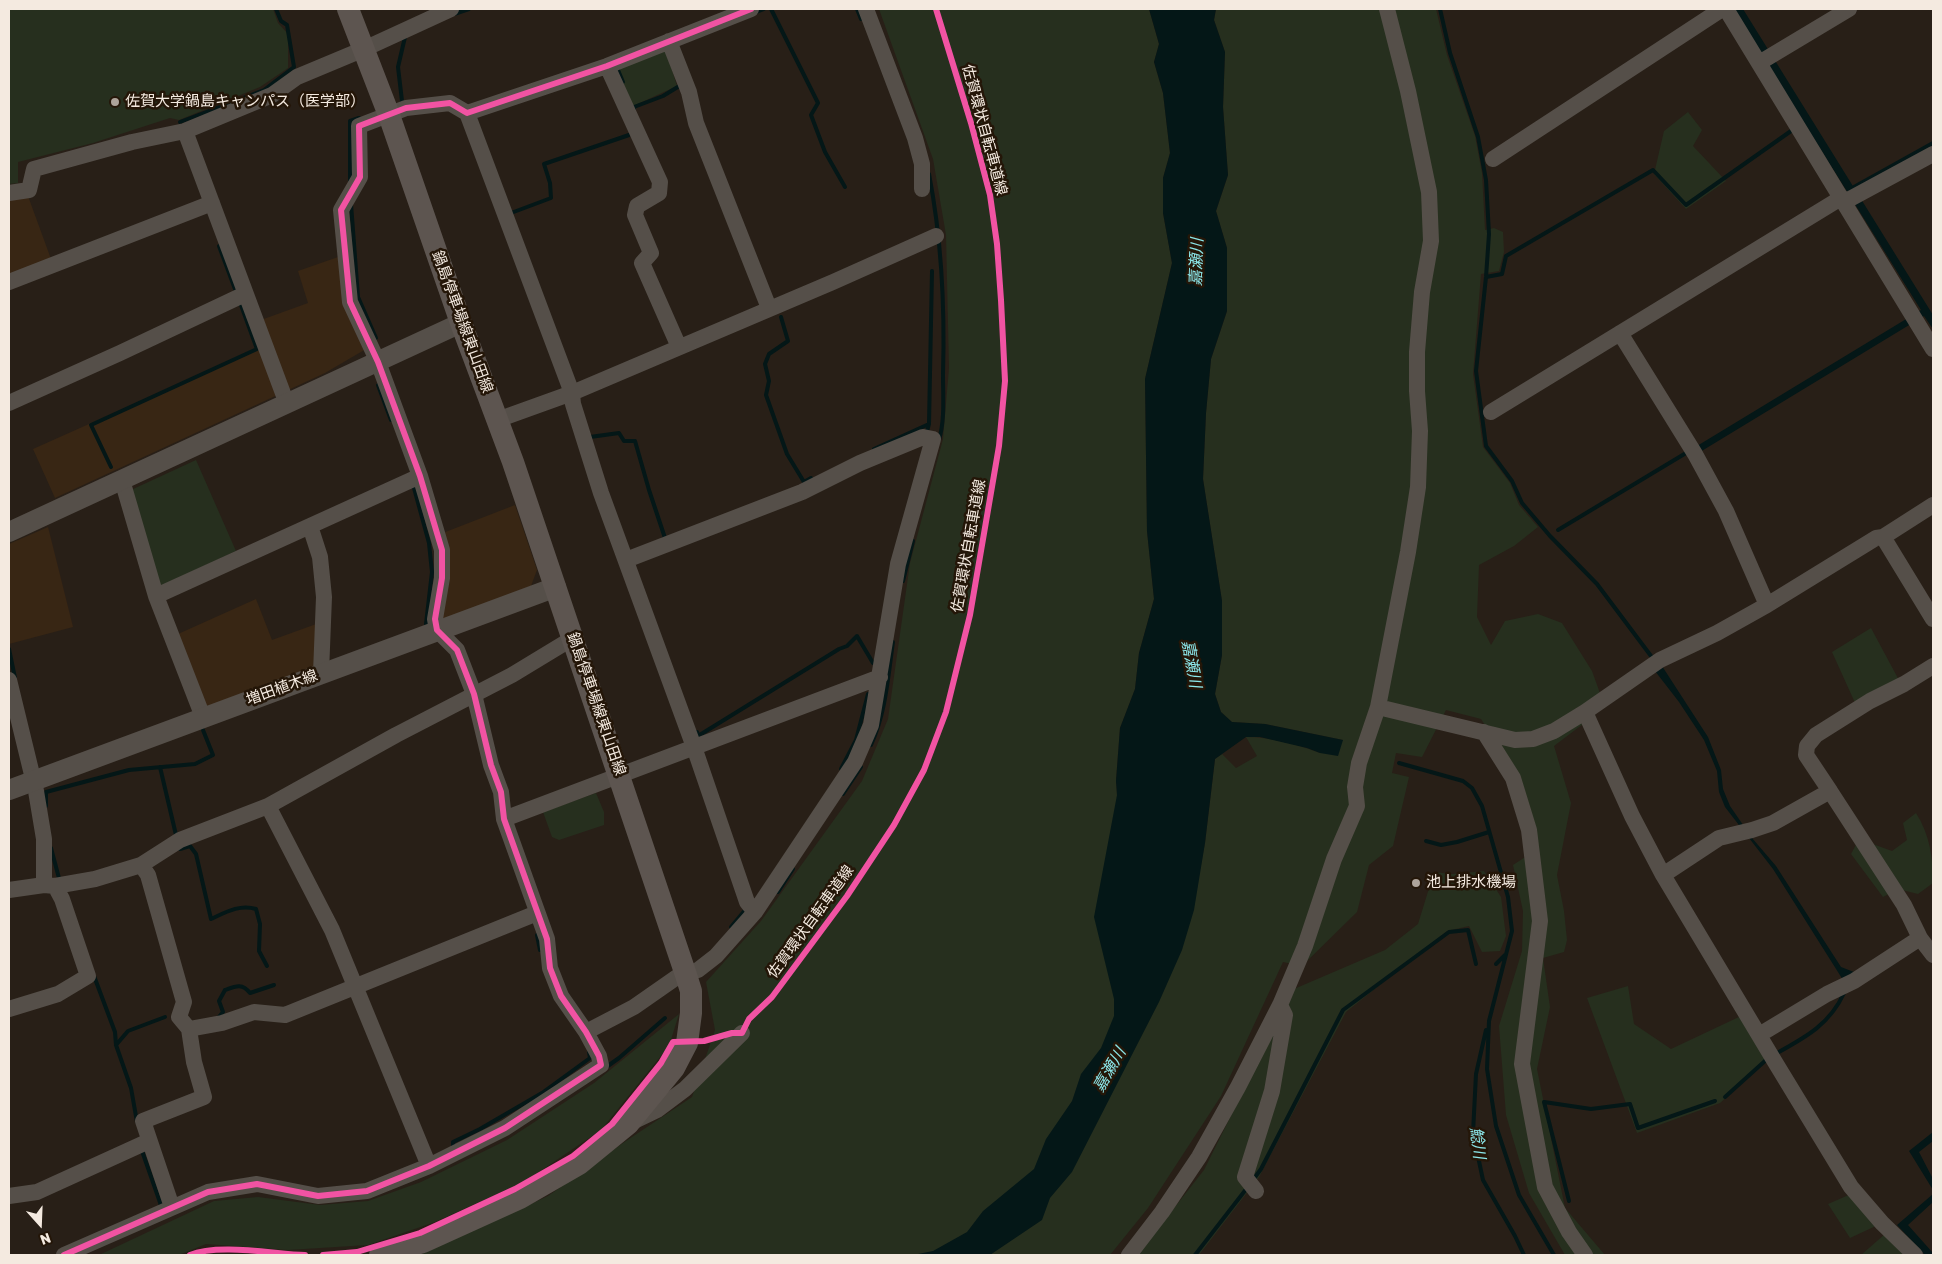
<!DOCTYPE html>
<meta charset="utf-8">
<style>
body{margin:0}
#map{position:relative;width:1942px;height:1264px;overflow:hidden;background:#281f17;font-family:Rubik,sans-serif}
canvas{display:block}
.frame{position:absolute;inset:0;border:10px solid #f4eae0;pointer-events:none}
.north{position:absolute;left:15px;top:1199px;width:50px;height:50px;-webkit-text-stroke:4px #241608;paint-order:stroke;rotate:160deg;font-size:14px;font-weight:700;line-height:20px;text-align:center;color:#f4eae0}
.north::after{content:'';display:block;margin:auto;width:18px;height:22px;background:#f4eae0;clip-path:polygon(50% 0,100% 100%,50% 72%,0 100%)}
</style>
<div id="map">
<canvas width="1942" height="1264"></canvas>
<div class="frame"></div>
<div class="north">N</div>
</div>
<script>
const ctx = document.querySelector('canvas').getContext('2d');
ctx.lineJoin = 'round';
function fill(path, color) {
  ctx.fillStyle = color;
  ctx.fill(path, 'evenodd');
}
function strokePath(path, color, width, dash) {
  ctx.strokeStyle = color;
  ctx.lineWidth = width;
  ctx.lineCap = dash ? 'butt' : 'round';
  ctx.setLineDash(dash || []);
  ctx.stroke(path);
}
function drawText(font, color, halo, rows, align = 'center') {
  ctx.font = font + ' Rubik,"Noto Sans JP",sans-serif';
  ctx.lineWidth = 5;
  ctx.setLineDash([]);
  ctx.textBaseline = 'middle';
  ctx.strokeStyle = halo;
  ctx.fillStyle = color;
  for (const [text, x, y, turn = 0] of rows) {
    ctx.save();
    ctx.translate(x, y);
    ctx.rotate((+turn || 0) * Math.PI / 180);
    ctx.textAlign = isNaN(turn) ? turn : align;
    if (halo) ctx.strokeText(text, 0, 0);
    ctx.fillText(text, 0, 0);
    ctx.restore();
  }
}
const built = new Path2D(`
 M 28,196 L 51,259 L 9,275 L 9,198 Z
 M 341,256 L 366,349 L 325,373 L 55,498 L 33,449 L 268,344 L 261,320 L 308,303 L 298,271 Z
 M 515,505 L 537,570 L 531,586 L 430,627 L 437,579 L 435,536 Z
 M 48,527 L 73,627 L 9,644 L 9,544 Z
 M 256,599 L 272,640 L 319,623 L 317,668 L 196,712 L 178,634 Z`);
const green = new Path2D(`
 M 9,9 L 273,9 L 278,23 L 288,34 L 288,68 L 260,87 L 179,120 L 170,118 L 93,143 L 18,162 L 18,183 L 9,184 Z
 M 879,9 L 1149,9 L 1159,44 L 1154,62 L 1163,93 L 1170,153 L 1163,178 L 1163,213 L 1172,263 L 1145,379 L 1147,531 L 1154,599 L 1139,653 L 1135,689 L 1120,728 L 1116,780 L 1117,795 L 1190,922 L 1205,843 L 1215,759 L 1222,754 L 1236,768 L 1257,756 L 1246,737 C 1270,737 1297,744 1320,753 L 1343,740 L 1265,724 L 1232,722 L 1221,712 L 1215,694 L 1222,655 L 1222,601 L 1203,479 L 1206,413 L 1211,359 L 1227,311 L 1227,248 L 1216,211 L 1228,175 L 1223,107 L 1225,52 L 1214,20 L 1216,9 L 1436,9 L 1447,55 L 1475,136 L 1482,173 L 1485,230 L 1494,228 L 1503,232 L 1504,252 L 1499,271 L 1481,274 L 1473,374 L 1483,447 L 1510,483 L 1519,505 L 1538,527 L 1514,546 L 1479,565 L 1477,617 L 1491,645 L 1505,621 L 1538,614 L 1562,623 L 1592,671 L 1601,696 L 1583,724 L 1554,746 L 1571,803 L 1557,875 L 1564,911 L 1567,940 L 1564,952 L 1543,958 L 1550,1007 L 1537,1069 L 1565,1208 L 1605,1255 L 1565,1255 L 1529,1193 L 1506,1115 L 1499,1026 L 1522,951 L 1523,911 L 1513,865 L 1539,848 L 1516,774 L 1481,719 L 1446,710 L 1422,757 L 1396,753 L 1392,773 L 1409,777 L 1393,846 L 1369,865 L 1357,912 L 1302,966 L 1283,962 L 1221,1096 L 1148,1208 L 1110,1255 L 419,1255 L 548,1196 L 623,1143 L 692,1097 L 715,1030 L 706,982 L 761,921 L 862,781 L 888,719 L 910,563 L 943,439 L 949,368 L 946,235 L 933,159 Z
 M 665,47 L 677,86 L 631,107 L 613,67 Z
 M 1688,112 L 1702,130 L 1693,146 L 1726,181 L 1686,209 L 1654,174 L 1664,131 Z
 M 196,460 L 236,551 L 159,587 L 131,490 Z
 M 1871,628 L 1900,682 L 1856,705 L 1832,652 Z
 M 596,793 L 604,812 L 604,825 L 559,840 L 552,837 L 543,812 Z
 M 1916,813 C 1930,835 1933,858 1933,883 L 1918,894 L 1898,889 L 1883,897 L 1851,854 L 1858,841 L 1870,843 L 1892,851 L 1907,840 L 1903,823 Z
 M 1484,871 L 1501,897 L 1506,936 L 1500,951 L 1482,952 L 1469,926 L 1447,931 L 1346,1012 L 1259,1177 L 1199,1255 L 1137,1255 L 1204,1170 L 1294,989 L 1385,950 L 1418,924 L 1434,872 L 1452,874 Z
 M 1628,986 L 1634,1024 L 1671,1049 L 1741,1016 L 1768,1060 L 1720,1103 L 1637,1133 L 1587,998 Z
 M 679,1014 L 669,1046 L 601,1130 L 524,1182 L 435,1222 L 368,1245 L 288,1250 L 206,1244 L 179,1255 L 99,1255 L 214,1201 L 258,1197 L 320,1205 L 368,1201 L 421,1182 L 507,1140 L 594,1083 Z
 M 1851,1194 L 1878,1225 L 1850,1238 L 1828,1204 Z
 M 1885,1234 L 1906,1255 L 1861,1255 Z`);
const water = new Path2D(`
 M 1149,9 L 1216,9 L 1214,20 L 1225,52 L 1223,107 L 1228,175 L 1216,211 L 1227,248 L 1227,311 L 1211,359 L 1206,413 L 1203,479 L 1222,601 L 1222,655 L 1215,694 L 1221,712 L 1232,722 L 1265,724 L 1343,740 L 1338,756 L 1320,753 L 1307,748 L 1260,737 L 1246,737 L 1215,759 L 1205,843 L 1194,910 L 1182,950 L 1159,1002 L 1072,1172 L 1050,1198 L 1042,1220 L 990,1255 L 913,1255 L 933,1251 L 967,1232 L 983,1211 L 1034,1169 L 1046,1139 L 1072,1101 L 1081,1074 L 1101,1048 L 1114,1016 L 1114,999 L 1094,917 L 1117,795 L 1116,781 L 1120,728 L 1135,689 L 1139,653 L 1154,599 L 1147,531 L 1145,379 L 1172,263 L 1163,213 L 1163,178 L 1170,153 L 1163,93 L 1154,62 L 1159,44 Z
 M 1733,9 L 1743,9 L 1933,315 L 1933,329 L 1924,316 L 1700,452 L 1697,446 L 1921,310 Z
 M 1662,666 L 1708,737 L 1721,770 L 1723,789 L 1730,806 L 1752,838 L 1776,866 L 1841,967 L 1859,974 L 1843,980 L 1773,869 L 1725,807 L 1719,792 L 1717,771 L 1704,740 L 1679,702 L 1655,671 Z
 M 1933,1132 L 1933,1141 L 1919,1152 L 1933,1179 L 1933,1190 L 1909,1151 Z
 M 1933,1194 L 1933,1202 L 1908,1225 L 1933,1253 L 1933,1255 L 1925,1255 L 1897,1225 Z`);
const stream = new Path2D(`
 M 771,9 L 818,103 L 811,115 L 825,152 L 845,187
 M 857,9 L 861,19
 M 1440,9 L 1450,53 L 1478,137 L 1486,180 L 1489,234 L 1486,277 L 1476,371 L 1486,446 L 1512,481 L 1522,503 L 1550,536 L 1597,584 L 1651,656
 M 754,13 L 764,9
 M 454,14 L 469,9
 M 618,70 L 623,82
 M 402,101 L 398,67 L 405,37
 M 634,109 L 634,107 L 663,96 L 681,85 L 680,84
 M 180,122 L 264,90 L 294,67 L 287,25 L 281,21 L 276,9
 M 929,174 C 942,241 945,307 943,375 C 943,396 945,420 939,440
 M 350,183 L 350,121 L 359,118
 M 1854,187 L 1933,143
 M 351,204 L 358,297 L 376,338
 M 511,213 L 551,198 L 550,183 L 544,164 L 629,135
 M 219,246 L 235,289
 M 1486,277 L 1502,274 L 1506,256 L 1653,170 L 1686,205 L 1791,131
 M 781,317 L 788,341 L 769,354 L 765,364 L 769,381 L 766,395 L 787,454 L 804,482 L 811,478
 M 378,385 L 391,420
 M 926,435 L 929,424 L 932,271
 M 590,437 L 619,433 L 624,441 L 635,441 L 649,490 L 665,538 L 663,539
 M 874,449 L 929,424
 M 111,467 L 91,425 L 257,349 L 241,305
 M 414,488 L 429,543 L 432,572 L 426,624
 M 1558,530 L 1686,453
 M 903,581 L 913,541
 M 9,649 L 15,678
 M 697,732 L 698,736 L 839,649 L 847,646 L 857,636 L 873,663
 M 871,745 C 886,712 888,677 893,642
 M 1399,763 L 1463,781 L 1472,788 L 1482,806 L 1508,897 L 1512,931 L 1489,1021 L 1487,1069 L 1496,1126 L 1519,1195 L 1554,1255
 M 160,767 L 176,835
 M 841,769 L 856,740 L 868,694
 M 843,794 L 861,767
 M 46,806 L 46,792 L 129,770 L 195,764 L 213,755 L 203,730
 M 1426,841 L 1441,845 L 1457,842 L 1489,832
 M 51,848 L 60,882
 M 180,849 L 190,846 L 196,854 L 211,919 C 226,912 240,904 256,909 L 260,924 L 259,951 L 267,966
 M 778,892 L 793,869
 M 731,927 L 746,909
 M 537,935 L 540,950
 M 1496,964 L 1505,955
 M 94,976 L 115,1032 L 116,1045 L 131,1088 L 137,1122
 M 218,1018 L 223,1012 L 219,1001 L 225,990 C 236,986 242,983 250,993 L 274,985
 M 1486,1030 L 1476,1074 L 1473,1133 L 1483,1180 L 1515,1236 L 1524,1255
 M 116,1045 L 128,1031 L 165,1017
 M 1777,1053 C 1806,1037 1830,1024 1844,993
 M 605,1068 L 619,1058 L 665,1018
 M 1725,1097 L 1766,1060
 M 141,1148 L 162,1208
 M 453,1149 L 453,1142 L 480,1129 L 542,1093 L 590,1058 L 589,1052
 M 1253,1180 L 1261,1169 L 1343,1010 L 1449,932 L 1468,930 L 1476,964
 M 1569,1201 L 1544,1102 L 1591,1109 L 1630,1104 L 1638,1128 L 1715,1101
 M 1195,1255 L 1247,1188`);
const minor = new Path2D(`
 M 866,9 L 915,138 L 922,164 L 922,189
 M 1726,9 L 1933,349
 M 669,41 L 689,92 L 696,123 L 769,308
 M 1759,63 L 1849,9
 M 607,66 L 660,182 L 659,193 L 637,206 L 635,215 L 651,253 L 642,263 L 679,347
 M 467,113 L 572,393 L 573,404 L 601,493 L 694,747 L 747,902 L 755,912
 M 185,131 L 287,404
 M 1493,159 L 1722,9
 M 9,193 L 29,190 L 34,169 L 132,142 L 185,131 L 272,95 L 297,77 L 364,49 L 451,9
 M 9,282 L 212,203
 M 1620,333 L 1695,454 L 1726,511 L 1767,605
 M 9,403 L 120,353 L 245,294
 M 1491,412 L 1841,198 L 1848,200 L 1933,154
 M 497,420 L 572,393 L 833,282 L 936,236
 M 122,480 L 156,596 L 203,717
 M 310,526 L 320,557 L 324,597 L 321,673
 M 1883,537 L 1933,619
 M 156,596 L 420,476
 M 9,680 L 36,791 L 44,839 L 44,885
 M 1378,707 L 1515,740 L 1533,739 L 1554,731 L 1585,712 L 1660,660 L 1717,633 L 1767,605 L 1876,538 L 1883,537 L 1933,505
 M 1585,712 L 1632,816 L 1663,875 L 1775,1062 L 1851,1187 L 1882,1223 L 1915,1255
 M 1484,732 L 1513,778 L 1529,830 L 1540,921 L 1522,1064 L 1545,1187 L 1569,1232 L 1585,1255
 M 1830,791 L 1904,905 L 1920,938 L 1933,955
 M 268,806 L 332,930 L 429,1166
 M 504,819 L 880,677
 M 141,865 L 148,875 L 184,1002 L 179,1017 L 189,1029 L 194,1062 L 204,1097 L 143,1121 L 172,1207
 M 1663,875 L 1719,838 L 1752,830 L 1773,823 L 1830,791 L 1806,755 L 1807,746 L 1816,735 L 1870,701 L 1904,684 L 1933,666
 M 9,890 L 44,885 L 55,886 L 95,879 L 141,865 L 180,840 L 268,806 L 396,735 L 512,675 L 573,638
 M 9,1009 L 58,994 L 88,976 L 62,899 L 55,886
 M 189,1029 L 222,1023 L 254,1012 L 285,1015 L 537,913
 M 586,1032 L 634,1007 L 677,977 L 698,970 L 716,956 L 755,912 L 855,762 L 871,725 L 898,564 L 933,439 L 923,437 L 860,463 L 802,492 L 626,560
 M 1759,1035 L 1827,994 L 1854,981 L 1920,938
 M 632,1122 L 657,1110 L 685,1089 L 742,1033
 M 1256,1191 L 1245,1177 L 1272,1091 L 1285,1015 L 1280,1005
 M 9,1196 L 37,1192 L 149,1141
 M 64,1255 L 208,1192 L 257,1184 L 318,1196 L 367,1191 L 429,1166 L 505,1128 L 601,1065 L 599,1056 L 586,1032 L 561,996 L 550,968 L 547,939 L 504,819 L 501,792 L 491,765 L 474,694 L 457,650 L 437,630 L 435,619 L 442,578 L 442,550 L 420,476 L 378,362 L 350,302 L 341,210 L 360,177 L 359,126 L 406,108 L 450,103 L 467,113 L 607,66 L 751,9
 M 1129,1255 L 1162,1212 L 1199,1157 L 1238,1087 L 1280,1005 L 1305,946 L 1334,859 L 1357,806 L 1355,787 L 1359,763 L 1378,707 L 1408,552 L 1418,487 L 1420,431 L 1417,391 L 1417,352 L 1422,292 L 1431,241 L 1429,192 L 1408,91 L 1387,9`);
const tertiary = new Path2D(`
 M 9,532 L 461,323
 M 9,790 L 556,587`);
const secondary = new Path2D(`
 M 348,9 L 389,115 L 461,323 L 513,462 L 686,975 L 691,991 L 691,1013 L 687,1043 L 674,1068 L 628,1124 L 579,1164 L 520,1198 L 423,1242 L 380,1255`);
const cycleway = new Path2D(`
 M 64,1255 L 208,1192 L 257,1184 L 318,1196 L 367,1191 L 429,1166 L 505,1128 L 601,1065 L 599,1056 L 586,1032 L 561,996 L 550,968 L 547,939 L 504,819 L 501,792 L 491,765 L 474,694 L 457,650 L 437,630 L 435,619 L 442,578 L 442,550 L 420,476 L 378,362 L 350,302 L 341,210 L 360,177 L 359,126 L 406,108 L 450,103 L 467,113 L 607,66 L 751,9
 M 190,1255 C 218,1243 274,1254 305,1255
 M 323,1255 L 357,1252 L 420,1233 L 515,1189 L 573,1156 L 612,1124 L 661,1063 L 673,1042 L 704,1041 L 732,1033 L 742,1033 L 749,1019 L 772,997 L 847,896 L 894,825 L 924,770 L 946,712 L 970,615 L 999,446 L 1005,381 L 1001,300 L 997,244 L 990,195 L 971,123 L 936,9`);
const markers = [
 [115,102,5,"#ada39a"],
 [1416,883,5,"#ada39a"]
];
const poiNames = [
 ["佐賀大学鍋島キャンパス（医学部）",125,102],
 ["池上排水機場",1426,883]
];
const streetNames = [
 ["佐賀環状自転車道線",984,130,75],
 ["鍋島停車場線東山田線",462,322,70],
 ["佐賀環状自転車道線",969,546,-80],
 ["増田植木線",282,688,-20],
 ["鍋島停車場線東山田線",596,704,71],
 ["佐賀環状自転車道線",811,922,-54]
];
const waterNames = [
 ["嘉瀬川",1197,262,-88],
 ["嘉瀬川",1191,664,80],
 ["嘉瀬川",1110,1070,-60],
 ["鯰川",1477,1143,83]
];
fill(built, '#382614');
fill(green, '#262f1e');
fill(water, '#041717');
strokePath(stream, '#041717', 4);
strokePath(minor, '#554f49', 16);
strokePath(tertiary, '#554f49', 20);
strokePath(secondary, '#5d5550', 22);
strokePath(cycleway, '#f153a3', 6);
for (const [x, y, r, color] of markers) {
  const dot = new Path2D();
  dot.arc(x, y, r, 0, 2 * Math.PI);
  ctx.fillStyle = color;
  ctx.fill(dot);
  strokePath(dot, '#241608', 2);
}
drawText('15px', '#f4eae0', '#241608', poiNames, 'left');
drawText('15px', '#f4eae0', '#241608', streetNames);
drawText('italic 16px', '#8ce7ea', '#241608', waterNames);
</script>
